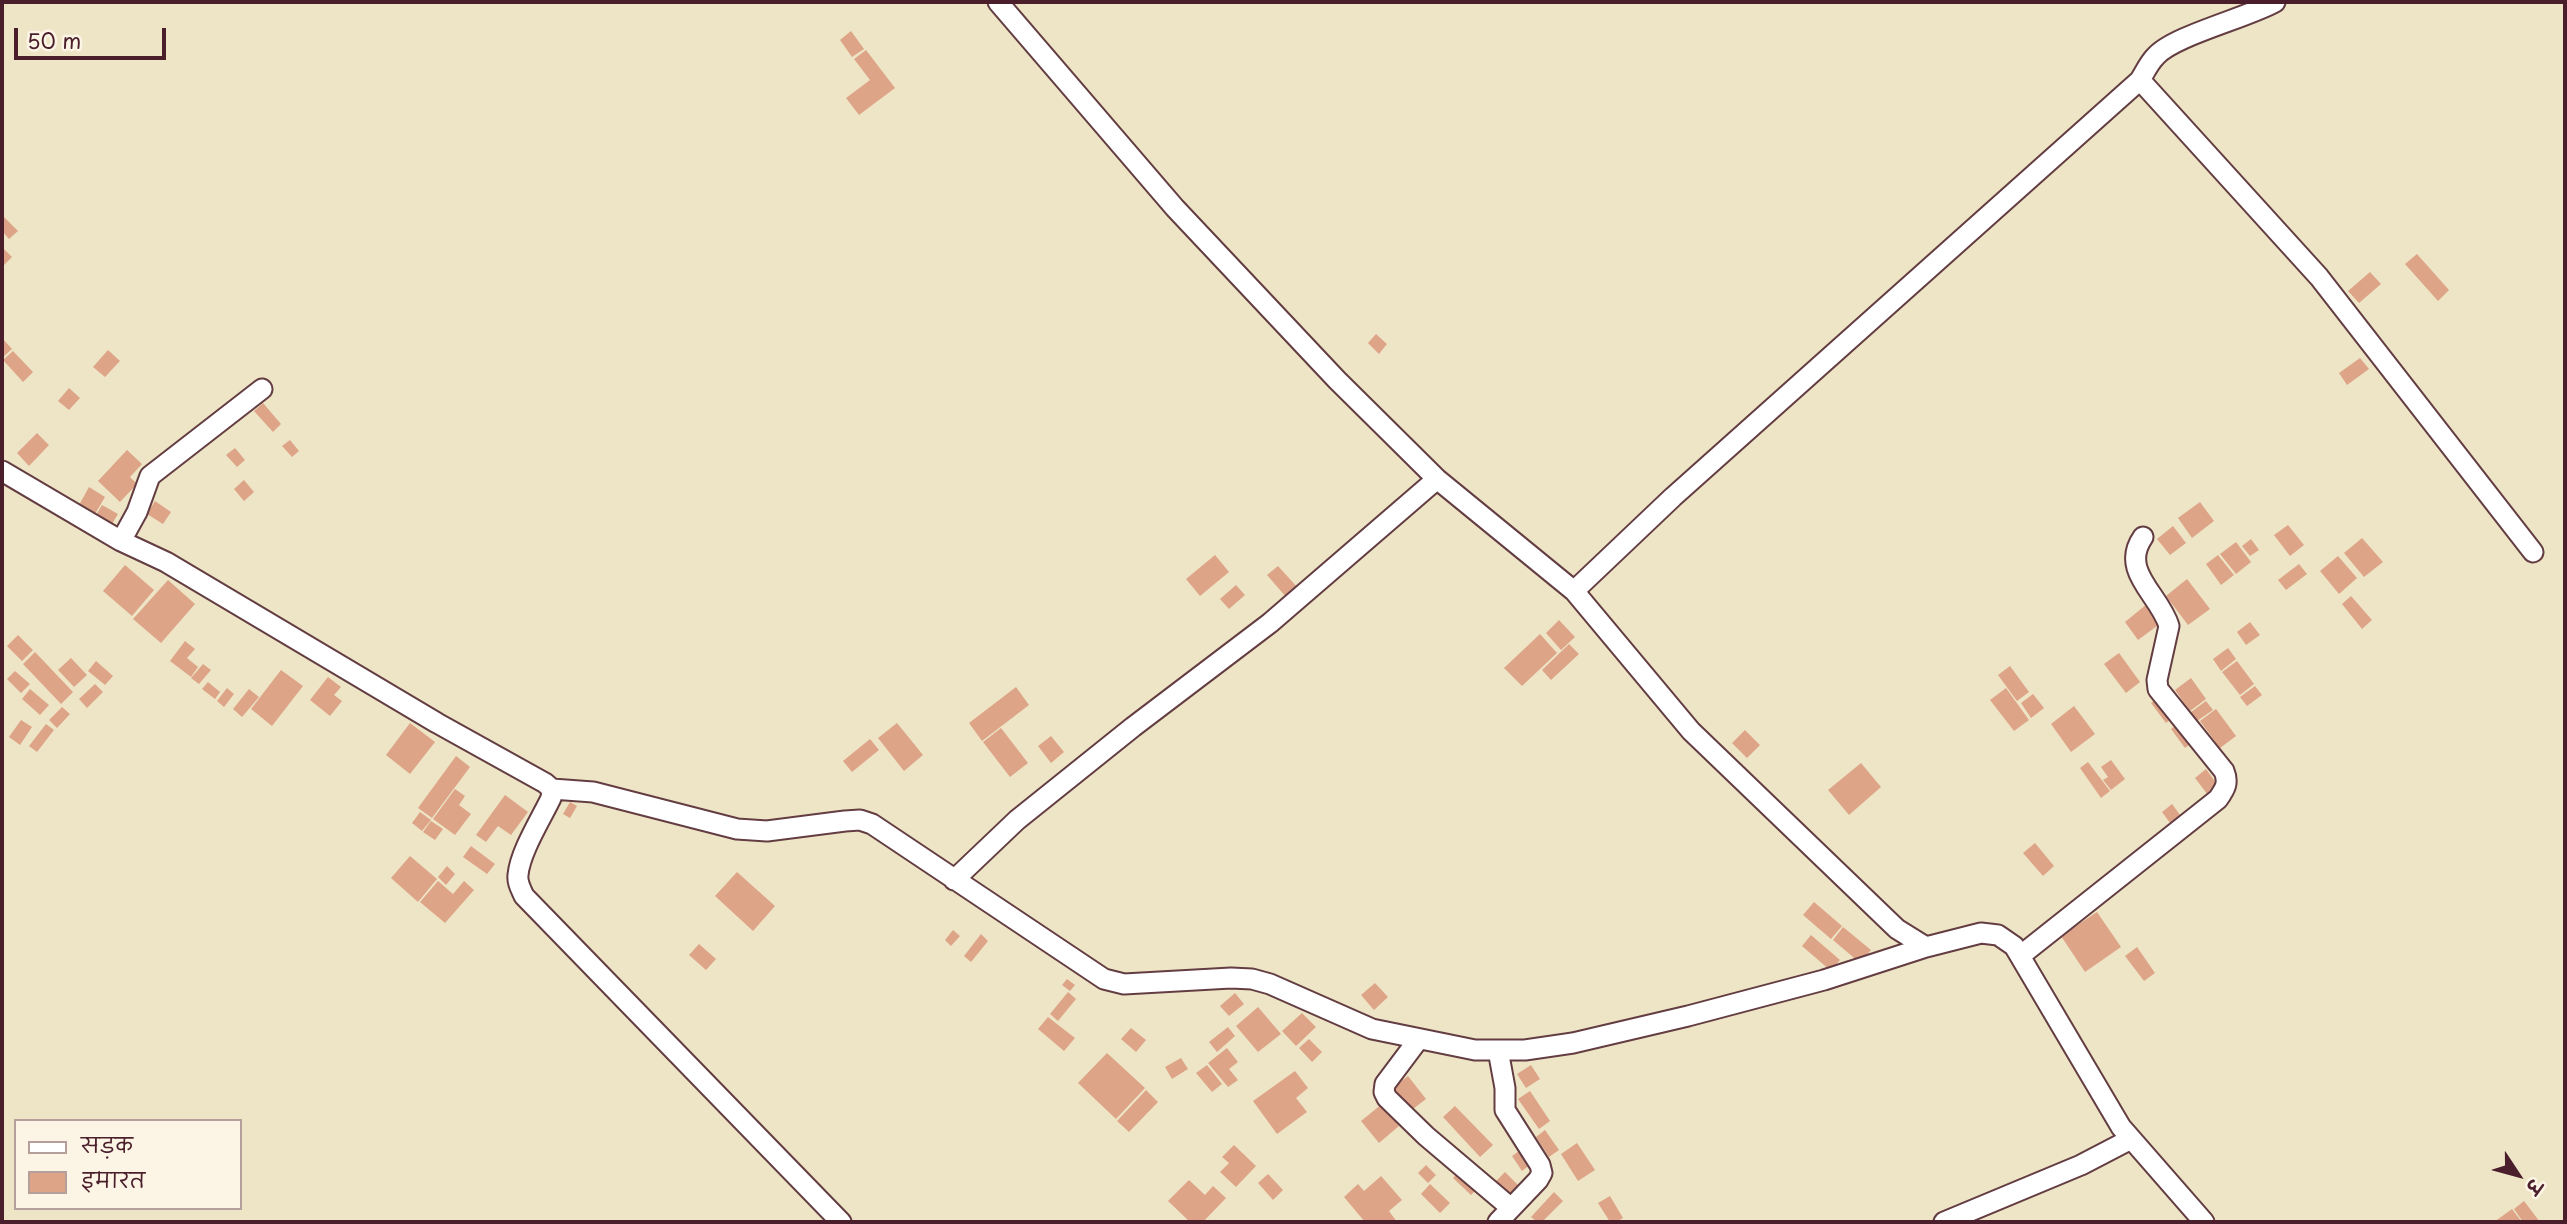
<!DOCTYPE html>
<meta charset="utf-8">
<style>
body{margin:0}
#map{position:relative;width:2567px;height:1224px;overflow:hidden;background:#eee5c6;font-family:"Playpen Sans","Playpen Sans Deva",sans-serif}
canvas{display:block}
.frame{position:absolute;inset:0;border:4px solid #4a1f2b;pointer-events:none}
.legend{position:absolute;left:14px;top:1119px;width:228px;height:91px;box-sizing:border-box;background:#fcf5e5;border:2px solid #b59f9b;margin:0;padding:9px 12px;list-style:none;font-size:21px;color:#4a1f2b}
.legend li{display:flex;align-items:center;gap:14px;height:35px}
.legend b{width:35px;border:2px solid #b59f9b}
.north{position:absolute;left:2483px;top:1140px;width:70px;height:70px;-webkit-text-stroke:5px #fcf5e5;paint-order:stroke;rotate:126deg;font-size:19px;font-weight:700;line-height:28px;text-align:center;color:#4a1f2b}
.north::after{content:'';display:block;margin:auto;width:24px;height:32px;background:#4a1f2b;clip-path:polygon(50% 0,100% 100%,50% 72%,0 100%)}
.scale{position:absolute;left:14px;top:28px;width:152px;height:32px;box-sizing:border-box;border:4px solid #4a1f2b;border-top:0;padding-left:9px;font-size:21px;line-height:24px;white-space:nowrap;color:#4a1f2b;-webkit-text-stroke:5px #fcf5e5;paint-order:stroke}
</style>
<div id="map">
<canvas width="2567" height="1224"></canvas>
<div class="frame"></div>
<ul class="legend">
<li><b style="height:9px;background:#fff"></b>सड़क</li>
<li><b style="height:19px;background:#dda488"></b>इमारत</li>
</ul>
<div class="north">उ</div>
<div class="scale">50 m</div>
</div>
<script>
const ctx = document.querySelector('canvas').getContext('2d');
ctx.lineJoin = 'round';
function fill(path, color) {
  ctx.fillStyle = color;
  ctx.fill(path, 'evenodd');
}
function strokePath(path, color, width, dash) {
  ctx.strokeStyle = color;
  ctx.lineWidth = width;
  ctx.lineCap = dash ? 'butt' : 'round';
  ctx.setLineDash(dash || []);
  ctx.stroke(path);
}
const building = new Path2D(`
 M 851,31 L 864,49 L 852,57 L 840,40 Z
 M 866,50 L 895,88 L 859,115 L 846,98 L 870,80 L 854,59 Z
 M 2,215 L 18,231 L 9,239 L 2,231 Z
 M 3,248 L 12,257 L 2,267 L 2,250 Z
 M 2417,254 L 2449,290 L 2438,301 L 2405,264 Z
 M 2370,272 L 2381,284 L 2359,303 L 2348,291 Z
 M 1376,334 L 1387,344 L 1379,354 L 1368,343 Z
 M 2,338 L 12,349 L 4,356 L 2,353 Z
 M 108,350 L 120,361 L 105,377 L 93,367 Z
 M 13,351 L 33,372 L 23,382 L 3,360 Z
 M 2360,358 L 2369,369 L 2347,385 L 2339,373 Z
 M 69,388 L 80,398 L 69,410 L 58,401 Z
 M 263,403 L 281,424 L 273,432 L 254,411 Z
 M 37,433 L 49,445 L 29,466 L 17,453 Z
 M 290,440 L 299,451 L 292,457 L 282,446 Z
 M 235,448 L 245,460 L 237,467 L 226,455 Z
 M 127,450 L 142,464 L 130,477 L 137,484 L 120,502 L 98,481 Z
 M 244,480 L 254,492 L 244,501 L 234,489 Z
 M 89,487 L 105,497 L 95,514 L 79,505 Z
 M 155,501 L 171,512 L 163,524 L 147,514 Z
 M 2200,502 L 2214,521 L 2192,538 L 2178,518 Z
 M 102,505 L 118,514 L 112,524 L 96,515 Z
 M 2288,525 L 2304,545 L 2290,556 L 2274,535 Z
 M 2173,526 L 2186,543 L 2170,555 L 2157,539 Z
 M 2362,538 L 2383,562 L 2364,577 L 2344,553 Z
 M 2251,539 L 2259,550 L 2250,556 L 2242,546 Z
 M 2236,542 L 2251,562 L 2236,574 L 2220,554 Z
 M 1215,555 L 1229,572 L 1200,596 L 1186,579 Z
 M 2218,555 L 2234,575 L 2221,585 L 2206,564 Z
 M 2338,556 L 2357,578 L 2339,594 L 2320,571 Z
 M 2299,564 L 2307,574 L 2286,590 L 2278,580 Z
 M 125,565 L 154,590 L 132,616 L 103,591 Z
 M 1278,566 L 1298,588 L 1287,598 L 1267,575 Z
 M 2187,579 L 2210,609 L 2188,625 L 2166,596 Z
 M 168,580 L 195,604 L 161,643 L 133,619 Z
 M 1236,585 L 1245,595 L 1229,609 L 1220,599 Z
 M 2351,596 L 2372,620 L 2362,629 L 2342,604 Z
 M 2147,604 L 2161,623 L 2138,640 L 2125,622 Z
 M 1559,620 L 1575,637 L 1561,650 L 1546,633 Z
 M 2250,622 L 2260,635 L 2246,645 L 2237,632 Z
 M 1540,634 L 1557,653 L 1522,686 L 1504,668 Z
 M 18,635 L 33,650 L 22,661 L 7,646 Z
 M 185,641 L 195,649 L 187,658 L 198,667 L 191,677 L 170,661 Z
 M 1569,644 L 1579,654 L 1551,680 L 1542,670 Z
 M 2228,648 L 2236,659 L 2221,671 L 2213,659 Z
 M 35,652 L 73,692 L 61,704 L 23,664 Z
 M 2119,653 L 2140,682 L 2126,693 L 2104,664 Z
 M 71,658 L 87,675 L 74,687 L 58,670 Z
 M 96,661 L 113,676 L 105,685 L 88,671 Z
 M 2237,661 L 2254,684 L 2240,695 L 2222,672 Z
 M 203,664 L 211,670 L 199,684 L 191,678 Z
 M 2010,666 L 2029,692 L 2017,701 L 1998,675 Z
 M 281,670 L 303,686 L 272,726 L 251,709 Z
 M 15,671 L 30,684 L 21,693 L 7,679 Z
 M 328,677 L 341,687 L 334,695 L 342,701 L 330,716 L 310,700 Z
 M 2191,678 L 2206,699 L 2190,711 L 2175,690 Z
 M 208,682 L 220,692 L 215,699 L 202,689 Z
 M 95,684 L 103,692 L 87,708 L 79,699 Z
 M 2255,686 L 2262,695 L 2247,706 L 2240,697 Z
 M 1016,687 L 1029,705 L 982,741 L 969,723 Z
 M 227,688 L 234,694 L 224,707 L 217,701 Z
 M 2006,688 L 2029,720 L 2014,731 L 1990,700 Z
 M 30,689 L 49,705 L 40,715 L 22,699 Z
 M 249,689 L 259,697 L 242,717 L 233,709 Z
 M 2033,694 L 2044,708 L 2031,718 L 2021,703 Z
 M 2160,696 L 2175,716 L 2166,723 L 2151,703 Z
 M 2206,701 L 2213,710 L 2197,721 L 2191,712 Z
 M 2074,706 L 2095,734 L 2071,752 L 2051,724 Z
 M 62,707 L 70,714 L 57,728 L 49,720 Z
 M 2216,709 L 2236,736 L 2220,748 L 2200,721 Z
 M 21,720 L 32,727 L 20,745 L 9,737 Z
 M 2182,721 L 2196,740 L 2185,748 L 2171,729 Z
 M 410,723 L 435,742 L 410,774 L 386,755 Z
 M 897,723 L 923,755 L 904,771 L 878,738 Z
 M 46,724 L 54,730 L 37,752 L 29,746 Z
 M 1001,728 L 1028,763 L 1010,777 L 983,742 Z
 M 1745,730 L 1760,745 L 1747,758 L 1732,743 Z
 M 1051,736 L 1064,752 L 1051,763 L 1038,746 Z
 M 870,739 L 879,750 L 852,772 L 843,761 Z
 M 456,756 L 470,767 L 432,818 L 418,808 Z
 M 2111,760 L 2125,779 L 2111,790 L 2103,780 L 2108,777 L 2101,767 Z
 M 2088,762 L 2110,791 L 2101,798 L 2080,768 Z
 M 1861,763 L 1881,787 L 1849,815 L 1828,790 Z
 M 2206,769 L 2222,791 L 2211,799 L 2195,778 Z
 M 455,789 L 465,796 L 459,805 L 471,814 L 455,835 L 433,819 Z
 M 505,795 L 528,812 L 511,835 L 498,826 L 486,842 L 476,835 Z
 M 570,802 L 577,806 L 570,818 L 563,814 Z
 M 2172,804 L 2186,823 L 2176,831 L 2162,812 Z
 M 420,812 L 431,820 L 422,831 L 412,823 Z
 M 431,821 L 443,829 L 435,840 L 423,832 Z
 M 2035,843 L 2054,866 L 2043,876 L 2023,853 Z
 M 471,846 L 495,864 L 487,874 L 463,857 Z
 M 410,856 L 437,879 L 418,902 L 391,878 Z
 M 447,866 L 455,874 L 446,885 L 438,877 Z
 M 737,872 L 775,906 L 753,931 L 715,896 Z
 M 438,881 L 453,894 L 464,881 L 474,890 L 445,923 L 420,902 Z
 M 1814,902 L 1842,926 L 1831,939 L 1803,915 Z
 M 2097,912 L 2121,947 L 2085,972 L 2061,936 Z
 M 1843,927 L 1871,950 L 1860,963 L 1833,940 Z
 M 953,930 L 960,936 L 951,946 L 945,940 Z
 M 981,934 L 988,941 L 971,962 L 964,956 Z
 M 1811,935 L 1840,960 L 1831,971 L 1802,946 Z
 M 699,944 L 716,959 L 706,970 L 689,955 Z
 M 2137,947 L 2155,973 L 2144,981 L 2125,956 Z
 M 1067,979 L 1075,985 L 1070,991 L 1062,985 Z
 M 1375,983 L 1388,997 L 1374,1010 L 1361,995 Z
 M 1068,992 L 1076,999 L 1058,1021 L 1050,1014 Z
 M 1235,993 L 1244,1004 L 1229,1016 L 1220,1006 Z
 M 1258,1007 L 1281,1034 L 1258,1052 L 1236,1026 Z
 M 1302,1013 L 1316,1027 L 1296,1046 L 1282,1031 Z
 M 1048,1017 L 1075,1038 L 1064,1051 L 1038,1029 Z
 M 1228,1027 L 1235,1036 L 1217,1052 L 1209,1042 Z
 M 1131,1028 L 1146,1040 L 1136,1052 L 1121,1039 Z
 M 1309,1039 L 1322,1052 L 1312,1062 L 1299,1048 Z
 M 1227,1048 L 1238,1062 L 1229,1069 L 1238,1080 L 1228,1087 L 1208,1063 Z
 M 1107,1053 L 1145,1088 L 1116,1119 L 1078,1083 Z
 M 1181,1058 L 1188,1069 L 1172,1079 L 1165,1067 Z
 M 1207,1065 L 1222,1084 L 1212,1092 L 1196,1073 Z
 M 1531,1065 L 1540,1079 L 1526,1088 L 1517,1074 Z
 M 1295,1071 L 1308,1088 L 1296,1098 L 1307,1112 L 1277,1134 L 1253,1101 Z
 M 1408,1076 L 1426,1099 L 1409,1112 L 1391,1089 Z
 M 1146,1090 L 1158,1102 L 1129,1132 L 1117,1121 Z
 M 1530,1091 L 1550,1121 L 1539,1129 L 1518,1099 Z
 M 1382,1104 L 1399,1126 L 1379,1143 L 1361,1121 Z
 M 1455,1106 L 1493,1145 L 1480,1157 L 1443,1117 Z
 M 1545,1130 L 1559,1150 L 1549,1157 L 1536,1137 Z
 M 1577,1143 L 1595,1170 L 1578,1181 L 1561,1154 Z
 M 1234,1145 L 1256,1166 L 1236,1187 L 1220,1172 L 1229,1163 L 1222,1157 Z
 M 1525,1147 L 1535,1161 L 1522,1171 L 1512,1156 Z
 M 1426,1165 L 1436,1175 L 1428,1183 L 1418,1173 Z
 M 1461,1170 L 1479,1187 L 1471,1195 L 1453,1178 Z
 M 1505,1172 L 1524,1191 L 1513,1203 L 1493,1184 Z
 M 1268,1174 L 1283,1190 L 1273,1200 L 1258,1183 Z
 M 1381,1176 L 1402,1200 L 1389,1211 L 1397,1222 L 1365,1222 L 1344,1197 L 1358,1184 L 1364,1191 Z
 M 1189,1180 L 1205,1195 L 1213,1186 L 1226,1198 L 1203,1222 L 1190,1222 L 1168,1201 Z
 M 1430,1184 L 1450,1203 L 1440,1213 L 1421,1194 Z
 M 1554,1192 L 1563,1201 L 1542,1222 L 1537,1222 L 1531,1217 Z
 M 1610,1196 L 1623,1218 L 1616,1222 L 1610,1222 L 1598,1203 Z
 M 2524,1201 L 2540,1222 L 2523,1222 L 2514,1209 Z
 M 2512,1209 L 2522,1222 L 2494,1222 Z`);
const minor = new Path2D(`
 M 998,2 L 1175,208 L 1337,380 L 1437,479 L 1574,591 L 1691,731 L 1897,929 L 1926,947
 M 2140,80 L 2319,277 L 2533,552
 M 2,471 L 121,541 L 166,562 L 437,723 L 545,783 L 552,789 L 551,798 C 541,819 520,852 518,875 C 517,883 521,889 524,896 L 841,1222
 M 121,541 L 137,512 L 150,476 L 262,389
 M 1574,591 L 1673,497 L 2140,80 C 2145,72 2149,63 2155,57 C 2172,36 2247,18 2275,2
 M 552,789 L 593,792 L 737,829 L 767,831 L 845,821 L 860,820 L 872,824 L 1104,979 L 1124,984 L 1231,978 L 1252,979 L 1270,984 L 1372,1029 L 1475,1050 L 1525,1050 L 1573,1043 L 1688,1016 L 1824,980 L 1926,947 L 1981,933 L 1998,935 L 2014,946 L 2121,1127 L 2204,1222
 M 954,880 L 1017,820 L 1133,727 L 1270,623 L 1437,479
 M 2020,956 L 2218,799 C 2225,789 2229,783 2224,771 L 2158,689 L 2157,680 L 2169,626 C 2160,595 2119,571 2143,537
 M 1418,1040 L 1385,1084 L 1384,1092 L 1387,1098 L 1426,1136 L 1511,1208
 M 1498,1222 L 1538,1180 L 1542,1173 L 1540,1165 L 1505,1110 L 1505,1088 L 1498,1050
 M 1944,1222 L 2081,1165 L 2131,1139`);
fill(building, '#dda488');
strokePath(minor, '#633d42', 23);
strokePath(minor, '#fff', 19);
</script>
